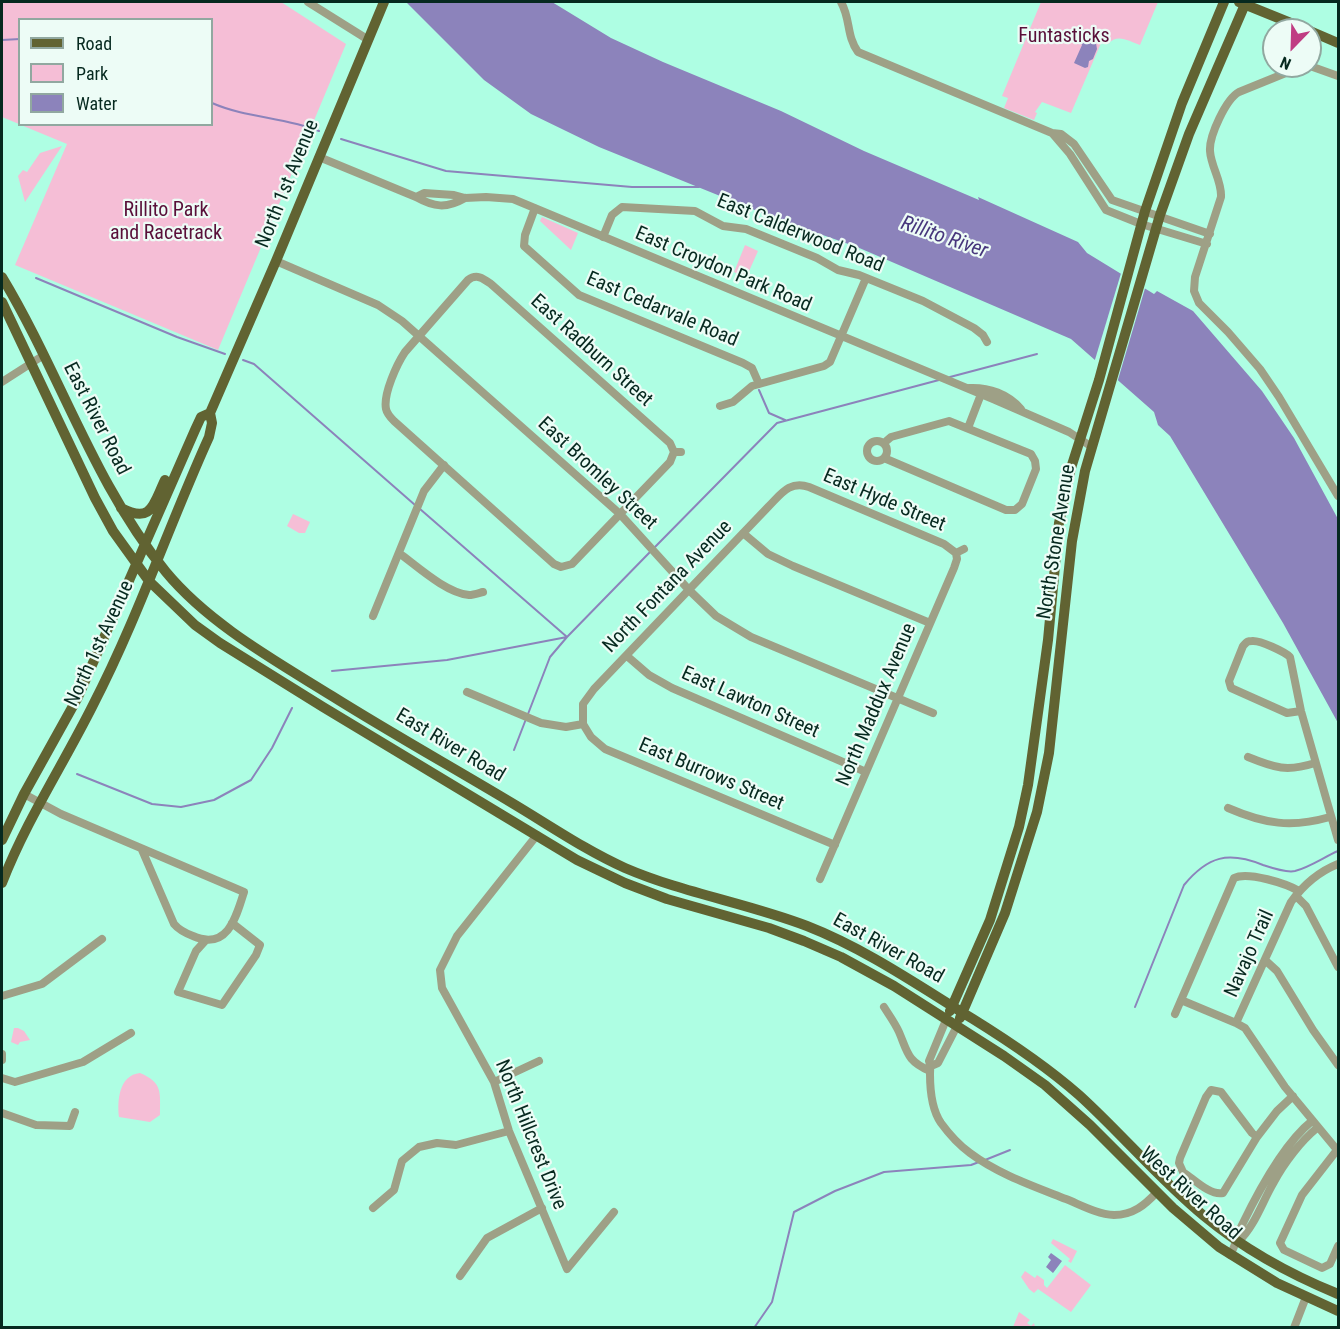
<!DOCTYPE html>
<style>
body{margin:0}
#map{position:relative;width:1340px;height:1329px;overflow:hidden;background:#aefee3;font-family:"Roboto Condensed",sans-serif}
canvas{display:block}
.frame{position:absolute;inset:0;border:3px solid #06291f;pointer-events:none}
.legend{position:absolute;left:18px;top:18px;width:195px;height:108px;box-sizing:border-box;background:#edfcf6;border:2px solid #91a8a0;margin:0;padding:8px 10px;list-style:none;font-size:18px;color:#06291f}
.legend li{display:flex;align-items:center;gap:12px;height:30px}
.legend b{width:30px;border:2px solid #91a8a0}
.north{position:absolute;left:1262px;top:18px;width:60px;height:60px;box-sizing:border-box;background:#edfcf6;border:2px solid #91a8a0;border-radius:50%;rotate:203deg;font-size:16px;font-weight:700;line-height:24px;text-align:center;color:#06291f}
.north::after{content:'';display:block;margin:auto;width:21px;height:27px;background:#c03d83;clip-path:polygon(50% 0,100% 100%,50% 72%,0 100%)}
</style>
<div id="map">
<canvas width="1340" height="1329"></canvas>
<div class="frame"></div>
<ul class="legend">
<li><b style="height:8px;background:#616332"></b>Road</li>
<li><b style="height:16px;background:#f5bed6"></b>Park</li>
<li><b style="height:16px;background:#8c83bb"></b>Water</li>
</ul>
<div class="north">N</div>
</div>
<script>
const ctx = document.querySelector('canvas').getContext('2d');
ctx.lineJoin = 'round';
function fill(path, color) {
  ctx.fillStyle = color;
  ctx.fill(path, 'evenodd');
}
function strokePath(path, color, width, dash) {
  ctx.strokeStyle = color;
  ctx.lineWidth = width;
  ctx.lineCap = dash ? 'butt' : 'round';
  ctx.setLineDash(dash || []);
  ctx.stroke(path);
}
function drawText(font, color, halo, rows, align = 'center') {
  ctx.font = font + ' "Roboto Condensed",sans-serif';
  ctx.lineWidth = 4.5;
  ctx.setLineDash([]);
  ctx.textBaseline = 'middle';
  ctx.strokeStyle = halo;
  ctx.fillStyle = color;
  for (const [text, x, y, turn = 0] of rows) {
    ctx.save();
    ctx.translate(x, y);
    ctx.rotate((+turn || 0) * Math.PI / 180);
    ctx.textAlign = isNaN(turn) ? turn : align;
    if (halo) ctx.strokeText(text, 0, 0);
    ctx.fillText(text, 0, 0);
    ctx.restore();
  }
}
const green = new Path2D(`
 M 2,2 L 281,2 L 346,44 L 218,350 L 15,265 L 67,144 L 21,125 L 212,124 L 212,20 L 20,20 L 19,124 L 2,117 Z
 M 1041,2 L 1158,2 L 1140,45 C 1129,41 1117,33 1108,44 L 1102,41 L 1101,43 L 1071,113 L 1042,102 L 1035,112 L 1037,113 L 1034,120 L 1004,108 L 1008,98 L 1002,96 Z
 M 62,146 L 25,202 L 18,176 L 23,170 L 27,172 L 40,153 Z
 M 542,217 L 578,233 L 571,250 L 540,221 Z
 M 745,245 L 758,251 L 746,278 L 734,272 Z
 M 293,514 L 310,522 L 305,533 L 299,533 L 287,526 Z
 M 14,1028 L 18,1028 L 24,1031 L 30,1040 L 20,1042 L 18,1045 L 11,1042 Z
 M 140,1073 C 163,1083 160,1092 160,1115 L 150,1122 L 119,1117 C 117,1101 119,1075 140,1073 Z
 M 1053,1239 L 1077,1251 L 1071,1263 L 1068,1261 L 1070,1259 L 1051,1243 Z
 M 1065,1265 L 1091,1285 L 1071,1312 L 1038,1289 L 1034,1293 L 1029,1289 L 1021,1277 L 1025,1271 L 1035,1278 L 1037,1275 L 1044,1280 L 1044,1285 L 1047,1288 Z
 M 1019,1312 L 1030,1320 L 1027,1323 L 1031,1326 L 1034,1323 L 1035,1327 L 1013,1327 Z`);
const water = new Path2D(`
 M 406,2 L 552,2 L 611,38 L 663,62 L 781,111 L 864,151 L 979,200 L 978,197 L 1078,242 L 1087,253 L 1154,294 L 1157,291 L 1193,311 L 1262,391 L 1294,438 L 1338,519 L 1338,723 L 1283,623 L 1170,436 L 1158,425 L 1154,412 L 1071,339 L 857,247 L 777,219 L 599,147 L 531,114 L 484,80 Z
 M 1082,38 L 1088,38 L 1096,43 L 1097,49 L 1093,59 L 1089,61 L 1088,67 L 1085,68 L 1074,63 L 1082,45 L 1080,41 Z
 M 1051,1253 L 1062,1261 L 1053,1273 L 1046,1267 L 1051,1260 L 1048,1257 Z`);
const pier = new Path2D(`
 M 1122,270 L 1146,285 L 1117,383 L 1094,363 Z`);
const stream = new Path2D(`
 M 2,40 L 20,39
 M 212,103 C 246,118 285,117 319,131
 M 341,139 L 446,171 L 632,187 L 699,187
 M 36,278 L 177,337 L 225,354
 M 243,360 L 254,364 L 415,505
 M 950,377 L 1037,354
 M 759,390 L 769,413 L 785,420
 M 420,509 L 567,637 L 550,657 L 528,714
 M 654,548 L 777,423 L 939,380
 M 332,671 L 447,660 L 567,637 L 650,552
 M 514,750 L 526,719
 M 77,774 L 152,804 L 181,807 L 214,800 L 251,780 L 272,748 L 292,708
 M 1135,1007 L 1184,885 C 1208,856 1228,851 1263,865 C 1272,868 1286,873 1295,871 C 1310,867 1324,857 1338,851
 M 985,1160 L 1010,1150
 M 754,1328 L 772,1302 L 794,1212 L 835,1191 L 884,1172 L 971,1165 L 979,1162`);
const minor = new Path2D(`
 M 308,2 L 367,39
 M 841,2 C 851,20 846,35 858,52 L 1052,133 L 1061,134 L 1074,144 L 1112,200 L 1210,234
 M 1303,66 L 1239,92 C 1226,99 1209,136 1210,151 C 1211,167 1222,181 1221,197 L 1195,277 L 1194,291 L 1199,303 L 1228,332 L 1260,369 L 1279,397 L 1338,496
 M 1310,66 L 1338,76
 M 1052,133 L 1070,154 L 1106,210 L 1141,224 L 1207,244
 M 319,157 L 416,197 C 434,207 446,209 465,198
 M 416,197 L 424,193 L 454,195 L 465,198 L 486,197 L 513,199 L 993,399 L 1069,432 L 1092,447
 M 535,208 L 525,235 L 524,246 L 579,295 L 743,363 L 752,368 L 759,384
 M 603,237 L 612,215 L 622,207 L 695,211 L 723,226 L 746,229 L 817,258 L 838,270 L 859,275 L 923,301 L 974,328 L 983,335 L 987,342
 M 276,261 L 378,305 L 402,321 L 620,514 L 689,590 L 716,616 L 751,637 L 933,713
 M 2,382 L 44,355
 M 969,388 C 989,387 1008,394 1021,409
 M 720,406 L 733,402 L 752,386 L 824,366 L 830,362 L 866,278
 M 968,428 L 983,389
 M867 451a10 10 0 1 1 20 0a10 10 0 1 1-20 0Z
 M 884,443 L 891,437 L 949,421 L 1031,454 L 1035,461 L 1036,469 L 1022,504 L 1015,510 L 1006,510 L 884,458
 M 674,452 L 670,462 L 572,564 L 561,567 L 554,564 L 394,421 C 390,417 387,414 386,409 C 383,394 397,364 405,352 L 468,280 C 477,273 484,279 491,284 L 670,443 L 674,452 L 681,452
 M 743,533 L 768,554 L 793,566 L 930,623
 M 399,553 C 417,566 446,593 469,595 C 473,595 479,593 483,592
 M 373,616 L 424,491 L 444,465
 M 627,656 L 649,675 L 672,688 L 866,772
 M 467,692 L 541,723 L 566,727 L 583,724
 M 1301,711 L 1287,713 L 1231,688 L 1229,681 L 1243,646 C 1247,642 1247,641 1252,641 C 1260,640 1285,652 1290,657 L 1301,711 L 1338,840
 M 583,724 L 583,704 L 594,689 L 769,506 C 781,494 790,480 809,487 L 944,544 L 956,553
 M 583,724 L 591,737 L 605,749 L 835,845
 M 1248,757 C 1275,768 1287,772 1315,763
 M 24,794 L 61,814 L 244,892 C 236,918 227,951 193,936 C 185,933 179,930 174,924 L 142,850
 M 1228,808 C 1265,824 1291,828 1330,817
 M 537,835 L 457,936 L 440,970 L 442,988 L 494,1082 L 509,1131 L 567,1269 L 614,1212
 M 1338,864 C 1318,872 1304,884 1291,902 L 1236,1023 L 1245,1028 L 1285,1087 L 1338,1151
 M 820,879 L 954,568 L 957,559 L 956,553 L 964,549
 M 1296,896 L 1306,906 L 1338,967
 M 205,941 L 196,951 L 178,992 L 222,1005 L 256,955 L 260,945 L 232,923
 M 1265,960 L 1277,971 L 1313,1030 L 1338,1065
 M 2,996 L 42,984 L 102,939
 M 1181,1000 L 1236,1023
 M 884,1007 C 889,1015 895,1023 899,1032 C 908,1053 907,1061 930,1071
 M 1175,1014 L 1234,878 C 1248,871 1287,884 1299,891
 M 946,1020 L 929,1061 C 931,1066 930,1069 930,1074 C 930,1089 932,1110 941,1123 C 949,1134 959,1145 970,1153 C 998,1174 1033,1186 1066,1199 C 1081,1205 1097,1214 1114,1215 C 1133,1215 1145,1205 1157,1192
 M 2,1054 L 2,1060
 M 931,1066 L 938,1063 L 957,1026
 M 2,1078 L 15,1082 L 83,1062 L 131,1033
 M 494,1082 L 539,1061
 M 2,1113 L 36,1125 L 70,1126 L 75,1112
 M 1257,1137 L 1252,1133 L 1221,1092 L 1211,1090 L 1206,1097 L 1180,1158 L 1179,1163 L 1183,1172 C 1194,1179 1210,1196 1223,1193 L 1257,1137 L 1277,1111 L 1293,1096
 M 1337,1150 L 1302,1195 L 1280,1243 L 1284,1250 L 1322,1268 L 1330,1264 L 1338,1246
 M 373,1208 L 394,1190 L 402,1161 L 419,1147 L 437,1143 L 456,1145 L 509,1131
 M 1238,1242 C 1255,1226 1262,1202 1274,1182 C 1284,1163 1301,1141 1317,1128
 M 1230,1255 C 1237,1243 1237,1235 1242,1225 C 1258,1192 1283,1144 1312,1121
 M 460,1276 L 487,1238 L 542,1208
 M 1294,1328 L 1306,1297`);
const major = new Path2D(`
 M 1239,2 L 1308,30
 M 1310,31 L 1338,43
 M 2,277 C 60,373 94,484 166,572 C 209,624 276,661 332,696 C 391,733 452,767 512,803 C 549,825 585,850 625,868 C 683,893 747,903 807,926 C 866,949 919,986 973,1019 C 1010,1042 1046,1066 1079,1095 C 1122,1134 1159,1179 1204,1216 C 1245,1250 1289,1274 1338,1294
 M 2,302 L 95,498 L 113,531 L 149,581 L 195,625 L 220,643 L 323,707 L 577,860 L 625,883 L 667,899 L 769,928 L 804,941 L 841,957 L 894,986 L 1004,1056 L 1045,1085 L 1090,1125 L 1173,1208 L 1219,1247 L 1277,1283 L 1338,1311
 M 121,508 C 152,524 153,505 165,480
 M 2,840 L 24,794 L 78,697 L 195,430 L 201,417 L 210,413
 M 2,883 C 26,821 63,765 93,705 C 138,618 169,525 209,437 L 212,423 L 210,413 L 276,261 L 384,2
 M 950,1011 L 990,920 L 1019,827 L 1028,785 L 1048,640 L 1059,523 L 1071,468 L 1099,380 L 1145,211 L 1182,103 L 1224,2
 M 960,1018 L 1005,913 L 1037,812 L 1049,753 L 1072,541 L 1085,471 L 1160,215 L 1189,134 L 1246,2`);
const parkNames = [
 ["Funtasticks",1064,37],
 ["Rillito Park",166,211],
 ["and Racetrack",166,234]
];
const streetNames = [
 ["North 1st Avenue",288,184,-68],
 ["East Calderwood Road",800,234,22],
 ["East Croydon Park Road",723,270,23],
 ["East Cedarvale Road",662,310,23],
 ["East Radburn Street",591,351,42],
 ["East River Road",96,419,63],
 ["East Bromley Street",597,474,43],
 ["East Hyde Street",884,501,23],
 ["North Stone Avenue",1057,542,-81],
 ["North Fontana Avenue",668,587,-46],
 ["North 1st Avenue",100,644,-65],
 ["East Lawton Street",750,703,24],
 ["North Maddux Avenue",877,705,-67],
 ["East River Road",450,746,31],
 ["East Burrows Street",711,775,23],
 ["East River Road",888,949,29],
 ["Navajo Trail",1250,954,-66],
 ["North Hillcrest Drive",530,1135,68],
 ["West River Road",1190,1194,42]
];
const waterNames = [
 ["Rillito River",944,238,19]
];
fill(green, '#f5bed6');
fill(water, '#8c83bb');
fill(pier, '#aefee3');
strokePath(stream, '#8c83bb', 2);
strokePath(minor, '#9ea086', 8);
strokePath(major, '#616332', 10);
drawText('20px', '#590f39', '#edfcf6', parkNames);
drawText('20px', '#06291f', '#edfcf6', streetNames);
drawText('italic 21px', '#47377c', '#edfcf6', waterNames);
</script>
